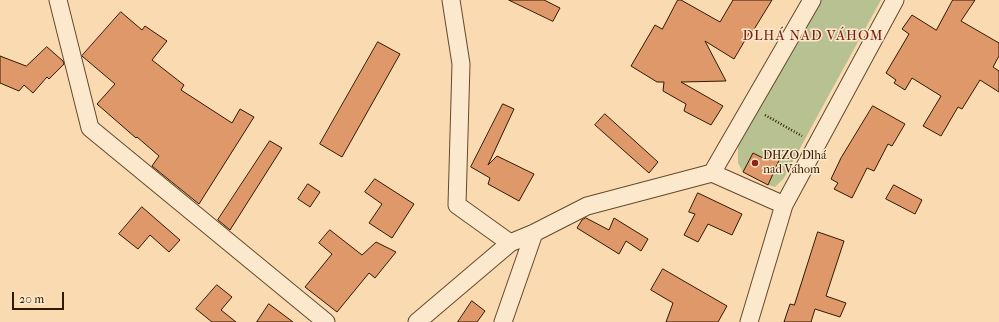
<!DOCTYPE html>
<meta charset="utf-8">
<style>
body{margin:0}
#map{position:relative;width:999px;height:322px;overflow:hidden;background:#fadbb1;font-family:"IM FELL French Canon",serif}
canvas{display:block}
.scale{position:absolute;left:12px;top:292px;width:52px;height:18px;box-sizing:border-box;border:2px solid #311900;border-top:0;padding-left:5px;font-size:12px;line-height:14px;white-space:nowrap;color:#311900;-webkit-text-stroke:3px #fce8cc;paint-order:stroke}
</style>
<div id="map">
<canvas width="999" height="322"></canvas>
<div class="scale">20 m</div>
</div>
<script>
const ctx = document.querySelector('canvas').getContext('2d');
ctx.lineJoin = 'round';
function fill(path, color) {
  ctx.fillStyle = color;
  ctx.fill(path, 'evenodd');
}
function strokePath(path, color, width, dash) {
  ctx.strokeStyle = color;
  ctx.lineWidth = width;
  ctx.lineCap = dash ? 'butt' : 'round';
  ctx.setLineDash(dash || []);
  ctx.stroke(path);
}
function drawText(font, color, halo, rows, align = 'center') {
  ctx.font = font + ' "IM FELL French Canon",serif';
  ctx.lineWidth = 3;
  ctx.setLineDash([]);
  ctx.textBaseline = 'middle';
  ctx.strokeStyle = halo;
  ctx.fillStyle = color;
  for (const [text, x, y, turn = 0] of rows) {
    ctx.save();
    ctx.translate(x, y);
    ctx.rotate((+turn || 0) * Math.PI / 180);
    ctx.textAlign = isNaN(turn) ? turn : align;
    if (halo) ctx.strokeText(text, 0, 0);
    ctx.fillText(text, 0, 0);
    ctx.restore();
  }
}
const green = new Path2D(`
 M 821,0 L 881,0 L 830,93 L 784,178 L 775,187 L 768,185 L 780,158 L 768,152 L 765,159 L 753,153 L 743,172 L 738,163 L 738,145 Z`);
const building = new Path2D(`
 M 509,0 L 544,0 L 560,8 L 553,21 Z
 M 678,0 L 681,0 L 720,22 L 733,0 L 772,0 L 753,31 L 751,30 L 734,59 L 705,41 L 726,81 L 681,82 L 723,106 L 711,125 L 684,111 L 686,104 L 663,91 L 664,82 L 657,82 L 631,66 L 655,25 L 662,29 Z
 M 953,0 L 975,0 L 961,21 L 999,43 L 999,56 L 993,67 L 999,71 L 999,92 L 980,80 L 962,109 L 958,107 L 941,136 L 923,126 L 941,96 L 912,78 L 905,90 L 894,83 L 896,80 L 886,73 L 909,34 L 902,29 L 912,15 L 936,30 Z
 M 121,12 L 142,30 L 145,26 L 167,41 L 152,60 L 184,85 L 181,90 L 232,123 L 240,109 L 254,117 L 199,204 L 152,166 L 159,156 L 137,137 L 136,138 L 97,104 L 115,84 L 82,56 Z
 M 378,42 L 400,54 L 342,157 L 320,144 Z
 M 47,47 L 63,61 L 64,64 L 49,79 L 47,77 L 33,93 L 24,85 L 19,91 L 0,83 L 0,56 L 26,66 Z
 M 503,104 L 514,109 L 488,165 L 497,156 L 534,174 L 519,201 L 488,184 L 490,178 L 471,167 Z
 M 873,106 L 905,124 L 892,146 L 888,144 L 874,171 L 867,168 L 852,198 L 834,189 L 838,183 L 831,179 L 841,158 Z
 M 605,114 L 658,162 L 649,173 L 595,125 Z
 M 270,141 L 282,148 L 230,230 L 218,220 Z
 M 768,152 L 780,158 L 768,185 L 743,172 L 753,153 L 765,159 Z
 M 375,179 L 414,204 L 392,238 L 369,223 L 382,204 L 365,192 Z
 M 308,184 L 320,192 L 310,207 L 298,199 Z
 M 894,185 L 922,200 L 915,214 L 886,199 Z
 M 698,193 L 742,214 L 732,235 L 708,224 L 698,242 L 684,235 L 695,214 L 689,212 Z
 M 142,207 L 180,240 L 169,252 L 150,235 L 138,249 L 119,234 Z
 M 586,218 L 609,230 L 614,218 L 648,239 L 641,251 L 626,241 L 619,254 L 577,228 L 582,220 Z
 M 330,230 L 362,255 L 376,242 L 396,252 L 375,278 L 369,273 L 337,312 L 305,287 L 332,254 L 319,243 Z
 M 818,232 L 844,241 L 826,296 L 846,303 L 840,317 L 815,309 L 811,322 L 784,322 L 790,304 L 794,305 Z
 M 663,269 L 727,306 L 718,322 L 666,322 L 673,303 L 651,290 Z
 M 217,285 L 232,297 L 221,310 L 236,322 L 212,322 L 196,309 Z
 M 472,301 L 485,311 L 477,322 L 458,322 Z
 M 269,304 L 293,322 L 257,322 Z`);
const path = new Path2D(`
 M 765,115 L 802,136`);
const minor = new Path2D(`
 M 58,0 L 90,128 L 326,322
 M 451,0 L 461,64 L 457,205 L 510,243
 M 712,173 L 812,0
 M 417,322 L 510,243 L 534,233 L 587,206 L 712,173 L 784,205
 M 503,322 L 534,233
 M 749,322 L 784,205 L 895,0`);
const markers = [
 [755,163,4,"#8f2418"]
];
const poiNames = [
 ["DHZO Dlhá",763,156],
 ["nad Váhom",763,170]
];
const quarterNames = [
 ["DLHÁ NAD VÁHOM",813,37]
];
fill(green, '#b8c191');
fill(building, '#df9869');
strokePath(building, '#311900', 1);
strokePath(minor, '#634a2c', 19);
strokePath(path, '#311900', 2.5, [1, 2]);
strokePath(minor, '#fce8cc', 17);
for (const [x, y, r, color] of markers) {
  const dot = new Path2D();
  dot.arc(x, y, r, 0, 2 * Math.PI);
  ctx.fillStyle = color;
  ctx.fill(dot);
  strokePath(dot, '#fce8cc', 1.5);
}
drawText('12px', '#311900', '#fce8cc', poiNames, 'left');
ctx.letterSpacing = '1px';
drawText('14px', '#7a1f14', '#fce8cc', quarterNames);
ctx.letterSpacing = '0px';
</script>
